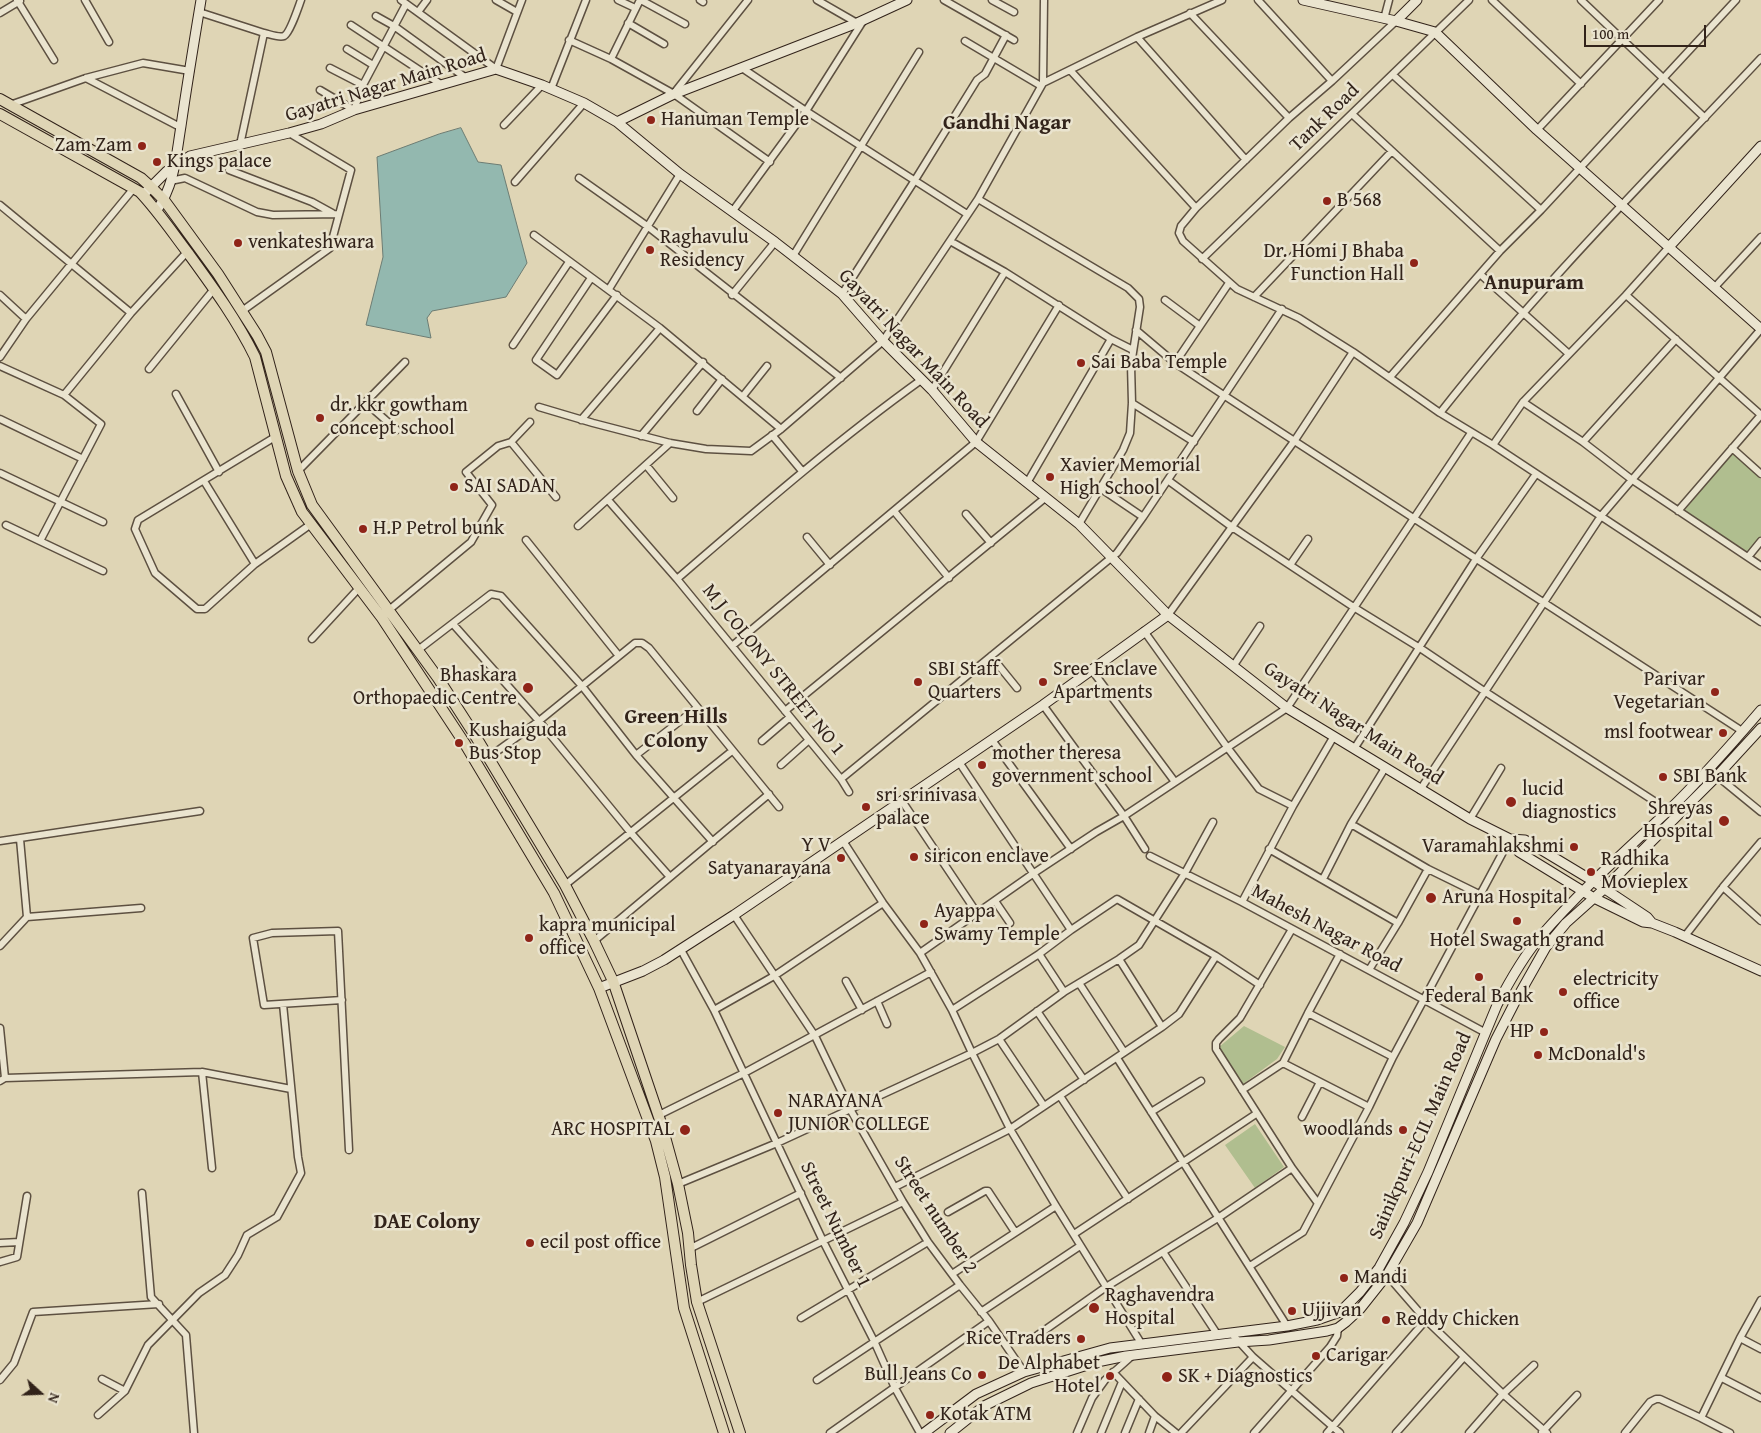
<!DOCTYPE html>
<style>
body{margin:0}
#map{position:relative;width:1761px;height:1433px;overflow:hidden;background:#dfd5b5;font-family:"Gentium Book Plus",serif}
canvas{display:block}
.north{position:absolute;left:15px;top:1368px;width:50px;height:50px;-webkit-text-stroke:4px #eae4cf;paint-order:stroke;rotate:110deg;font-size:14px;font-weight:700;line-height:20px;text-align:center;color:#32231a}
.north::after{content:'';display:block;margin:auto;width:18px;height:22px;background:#32231a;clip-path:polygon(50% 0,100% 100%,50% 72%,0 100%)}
.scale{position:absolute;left:1584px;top:25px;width:122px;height:22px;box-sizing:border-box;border:2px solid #32231a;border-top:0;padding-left:6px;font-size:15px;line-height:18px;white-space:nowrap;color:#32231a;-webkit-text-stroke:4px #eae4cf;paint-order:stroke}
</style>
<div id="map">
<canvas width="1761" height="1433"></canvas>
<div class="north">N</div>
<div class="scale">100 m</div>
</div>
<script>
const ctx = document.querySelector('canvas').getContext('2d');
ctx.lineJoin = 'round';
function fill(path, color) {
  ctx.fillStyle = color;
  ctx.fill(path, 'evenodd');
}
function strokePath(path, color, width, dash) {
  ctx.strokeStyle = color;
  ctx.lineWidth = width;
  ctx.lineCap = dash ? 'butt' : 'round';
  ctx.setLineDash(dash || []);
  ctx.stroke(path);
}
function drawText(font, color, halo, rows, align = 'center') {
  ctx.font = font + ' "Gentium Book Plus",serif';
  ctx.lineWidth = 5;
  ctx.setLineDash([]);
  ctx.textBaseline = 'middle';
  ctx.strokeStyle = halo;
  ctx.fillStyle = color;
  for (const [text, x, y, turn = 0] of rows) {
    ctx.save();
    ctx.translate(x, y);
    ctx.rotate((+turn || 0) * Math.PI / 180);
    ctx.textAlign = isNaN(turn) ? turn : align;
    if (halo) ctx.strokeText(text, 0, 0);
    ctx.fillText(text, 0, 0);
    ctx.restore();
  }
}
const green = new Path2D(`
 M 1732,452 L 1761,479 L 1761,536 L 1748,552 L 1684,511 Z
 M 1244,1026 L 1285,1047 L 1277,1059 L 1243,1084 L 1219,1047 Z
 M 1255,1124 L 1284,1167 L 1255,1188 L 1225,1145 Z`);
const water = new Path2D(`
 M 461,128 L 478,162 L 501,165 L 527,263 L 506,297 L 432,311 L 427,318 L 431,338 L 366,325 L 383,257 L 377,157 L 439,134 Z`);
const street = new Path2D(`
 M 17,0 L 54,60
 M 85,0 L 109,42
 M 401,0 L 496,69 L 522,0
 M 496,0 L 517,12
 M 618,0 L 635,8
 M 641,0 L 685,24
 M 700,0 L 703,2
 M 817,0 L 857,23
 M 944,0 L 1014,40
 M 992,0 L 1014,12
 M 1258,0 L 1332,81
 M 1492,0 L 1581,84
 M 1581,0 L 1705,118
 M 199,12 L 264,33 L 240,145
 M 418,12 L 427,0
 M 0,13 L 20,1
 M 1190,13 L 1289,118
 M 376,16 L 394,26 L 466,78
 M 1384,19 L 1389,0
 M 1396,21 L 1332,81 L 1289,118 L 1196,208 L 1181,226 L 1179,233 L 1183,241 L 1237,289 L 1299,318 L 1353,352 L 1440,413 L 1493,445 L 1761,622
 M 628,23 L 664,44
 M 351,25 L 442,85
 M 264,33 C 269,34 279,38 284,36 C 290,33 298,8 301,0
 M 1137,37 L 1246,160
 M 569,40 L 611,59 L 674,94 L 770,162
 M 965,41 L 1041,86
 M 347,49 L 373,65
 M 611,59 L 640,0
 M 330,68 L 363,85
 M 742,68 L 806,111 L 967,214
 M 1070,70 L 1196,208
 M 1393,75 L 1541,210
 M 86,78 L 180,127
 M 1043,83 L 1044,0
 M 551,89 L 586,0
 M 320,90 L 354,110 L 363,85 L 406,4
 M 674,93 L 748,0
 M 10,105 L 86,78 L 143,63 L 190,71
 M 1352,114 L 1500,251
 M 504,125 L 542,85
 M 1537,130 L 1659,0
 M 229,170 L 312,202 L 332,213
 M 579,178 L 647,226 L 841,378
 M 170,181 L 185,178 L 257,212 L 273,215 L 339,214
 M 515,182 L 584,103
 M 978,199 L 1043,83 L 1137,37 L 1222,0
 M 0,205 L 131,313
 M 732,212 L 806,111 L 863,21
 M 534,235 L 660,328 L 781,429
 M 950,241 L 1005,272 L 1111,339 L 1133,350
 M 793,256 L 919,52
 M 1202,259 L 1469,0
 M 1480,274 L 1569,354
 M 591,278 L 536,360 L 557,375 L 617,295
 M 1714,288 L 1761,237
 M 609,289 L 680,174
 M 842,294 L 915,180 L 977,80 L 985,74 L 1006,35
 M 0,295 L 26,319
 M 732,295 L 775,242
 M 1626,295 L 1761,415
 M 1254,297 L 1392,151
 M 1165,300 L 1200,326
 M 242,311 L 330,248 L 351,170 L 289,133
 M 1136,330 L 1175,363 L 1225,396 L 1742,731
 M 513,345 L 569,262
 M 0,357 L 26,319 L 134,188
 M 1175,363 L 1229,283
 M 0,366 L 64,395 L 101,424 L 40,541
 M 149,369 L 214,289
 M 1390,377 L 1500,251 L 1541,210 L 1736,0
 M 932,390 L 1005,272
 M 176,394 L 219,472
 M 64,395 L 131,313 L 187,252
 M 743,396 L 767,366
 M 365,402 L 397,430
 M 1523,402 L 1583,442 L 1631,479 L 1761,566
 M 1132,403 L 1194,442
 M 539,407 L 593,423 L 670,443 L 706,449 L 751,451 L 781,429 L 883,341 L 978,199 L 1128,288 L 1139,299 L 1140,307 L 1131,365 L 1132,403 L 1130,433 L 1123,450 L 1079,524
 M 697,411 L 722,379
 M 1440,413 C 1539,287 1652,174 1761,58
 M 0,419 L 83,459
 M 581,420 L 660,328
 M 772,435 L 802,471
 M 641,436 L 703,362
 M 275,437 L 138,520 L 135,529 L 155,573 L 197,609 L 205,609 L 255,564 L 311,524
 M 511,442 L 556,497
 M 1583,442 L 1676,339
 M 1493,445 L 1523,402 L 1626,295 L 1669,247
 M 1732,448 L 1761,474
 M 646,465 L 673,498
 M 298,471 L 405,362
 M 0,473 L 103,522
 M 204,481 L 255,564
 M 1169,481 L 1232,527 L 1355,608 L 1420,648 L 1484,691 L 1668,810
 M 1027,483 L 1111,339
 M 1100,488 L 1143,517 L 1282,309
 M 608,500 L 677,579 L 841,779 L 1117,553 L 1143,517
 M 894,511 L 949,578
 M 1678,511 L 1761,415
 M 966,514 L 991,543
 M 6,525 L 103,571
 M 578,526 L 670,443
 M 807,537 L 830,565
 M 526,540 L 619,656
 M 1748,557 L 1761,541
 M 1290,565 L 1308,539
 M 677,579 C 757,510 836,441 921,380
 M 389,610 L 471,542 L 492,505 L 466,472 L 498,446 L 511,442 L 530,422
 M 1168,615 L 1295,440 L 1353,352
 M 453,624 L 539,721 L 631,833 L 670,877
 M 1144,631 L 1227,747 L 1259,789 L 1293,806
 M 312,639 L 359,588
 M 732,646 L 976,442 L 1059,305
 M 418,650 L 491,594 L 501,596 L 582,686 L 636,755 L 713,842
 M 991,656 L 1017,688
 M 1234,665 L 1260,626
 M 1091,669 L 1175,782
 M 1043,705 L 1124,816 L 1145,849
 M 785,711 L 1045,498
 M 992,740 L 1071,849
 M 762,741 L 790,717
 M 1354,749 L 1476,559 L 1536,474
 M 636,755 L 697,708
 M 489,757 L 539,721 L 635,643 L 642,643 L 649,648 L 779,807
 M 959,762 L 1071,930
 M 781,765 L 809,740
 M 1717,776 L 1761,812
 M 841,779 L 849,792
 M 1420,790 L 1601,516 L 1761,329
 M 902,801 L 977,913
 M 1470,819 L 1501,768
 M 1351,824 L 1428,869 L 1479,894
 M 0,841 L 200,811
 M 843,841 L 883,903 L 920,953 L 952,1010 L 972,1053 L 1010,1129 L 1056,1206 L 1141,1343
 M 1269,849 L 1398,923
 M 1150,856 L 1242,902 L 1486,1033
 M 1323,879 L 1351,824 L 1385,768
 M 565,885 L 732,751
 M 1723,887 L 1761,921
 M 995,901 L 1010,923
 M 1242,902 L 1293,806 L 1334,736
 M 734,915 L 815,1036 L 850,1109 L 903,1202 L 928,1242 L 960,1285 L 989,1321 L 1024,1372
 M 27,917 L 141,908
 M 1292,929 L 1240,1018 L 1219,1039 L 1216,1043 L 1216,1049 L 1292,1168 L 1317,1202
 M 1685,936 L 1723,887 L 1761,842
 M 594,941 L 769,794
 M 0,946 L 27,917 L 20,839
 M 681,950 L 714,1010 L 823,1241 L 874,1341 L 895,1388 L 920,1433
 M 920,953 L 1034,873 L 1096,832 L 1124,816 L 1287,708 L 1471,433
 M 1039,954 L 1064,992
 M 1119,959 L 1162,1027
 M 1369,970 L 1398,923 L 1428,869
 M 846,981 L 862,1010
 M 1079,983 L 1124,1052
 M 342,1000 L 264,1005 L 253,938 L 272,933 L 338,931 L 349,1150
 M 877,1001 L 887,1024
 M 714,1010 L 774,976 L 883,903
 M 952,1010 L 1039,954 L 1071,930 L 1117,899 L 1216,956 L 1260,985
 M 1037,1011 L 1084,1080
 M 1308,1013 L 1393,1057
 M 0,1028 L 5,1078 L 0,1081
 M 999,1039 L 1044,1106
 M 1117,1058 L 1287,1326
 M 1283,1063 L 1369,1107
 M 202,1072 L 212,1168
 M 5,1078 L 202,1072 L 291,1089
 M 1242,1090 L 1283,1063 L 1308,1013 L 1340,954
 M 1060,1096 L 1128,1199
 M 1151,1112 L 1201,1081
 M 659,1115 L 744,1073 L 931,972
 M 1302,1117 L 1320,1082
 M 678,1184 L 777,1143 L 972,1053 L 999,1039 L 1064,992 L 1119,959 L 1139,945 L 1185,873 L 1213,822
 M 895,1187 L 1010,1129 L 1162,1027 L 1179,1014 L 1216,956
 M 142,1193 L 151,1297 L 186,1335 L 194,1433
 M 948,1212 L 985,1191 L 988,1191 L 1015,1232
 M 1074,1234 L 1256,1114
 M 0,1243 L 19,1242
 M 689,1249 L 801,1193
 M 1163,1252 L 1217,1334
 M 0,1262 L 17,1257 L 27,1196
 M 1250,1266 L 1303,1232 L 1369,1107 L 1393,1057 L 1510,839
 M 952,1274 L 1056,1206
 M 1387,1275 L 1426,1320 L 1503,1394 L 1547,1433
 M 697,1302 L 903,1202
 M 981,1312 L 1080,1246
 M 801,1318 L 928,1242
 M 1231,1333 L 1253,1357 L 1340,1433
 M 1035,1337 L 1106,1287 L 1218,1218 L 1292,1168
 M 1740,1338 L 1761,1349
 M 1113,1372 L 1155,1416 L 1176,1433
 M 1722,1378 L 1761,1398
 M 102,1379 L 125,1391
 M 0,1380 L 14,1363 L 33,1312 L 159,1304
 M 817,1380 L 960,1285
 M 98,1415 L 125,1391 L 148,1345 L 199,1293 L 225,1275 L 238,1255 L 247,1235 L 277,1217 L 301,1173 L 298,1157 L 283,1004
 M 1701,1418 L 1730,1433
 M 1542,1432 L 1577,1395
 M 830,1433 L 989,1321
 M 1077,1433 L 1092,1398 L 1105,1380 L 1133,1355
 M 1101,1433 L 1122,1382
 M 1125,1433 L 1139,1399
 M 1149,1433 L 1155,1416
 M 1181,1433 L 1253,1357
 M 1254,1433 L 1330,1347 L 1337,1336 L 1338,1328
 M 1327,1433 L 1426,1320
 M 1396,1433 L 1464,1357
 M 1469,1433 L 1503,1394 L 1534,1365
 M 1625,1433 L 1650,1402 L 1656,1399 L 1660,1399 L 1701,1418 L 1740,1338 L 1761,1300`);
const secondary = new Path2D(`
 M 1303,0 L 1396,21 L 1435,32 L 1537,130 L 1761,329
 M 1396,21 L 1417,0
 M 617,122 L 674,94 L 857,23 L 907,0
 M 146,192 L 167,171 L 190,156 L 289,133 L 321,124 L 354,110 L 496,69 L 542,85 L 584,103 L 617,122 L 680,174 L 775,242 L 842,294 L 883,341 L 932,390 L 976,442 L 1079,524 L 1168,615 L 1287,708 L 1470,819 L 1510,839 L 1525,840 L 1593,881 L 1647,917 L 1652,923
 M 157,210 C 175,184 176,156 181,126 C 187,84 194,42 201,0
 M 1669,247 L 1761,146
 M 1510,839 L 1519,852 L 1594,898 L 1643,922 L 1652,923 L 1675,932 L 1761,971
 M 599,988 L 643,971 L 664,960 L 734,915 L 1043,705 L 1168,615
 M 924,1433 L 976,1394 L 1024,1372 L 1110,1348 L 1287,1326 L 1317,1320 L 1340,1312 L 1360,1292 L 1379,1268 L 1404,1223 L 1428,1172 L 1497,1005 C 1509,982 1523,957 1540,937 C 1579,892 1624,852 1668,811 C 1701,779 1731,745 1761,710
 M 950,1433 L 984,1406 L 1031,1383 L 1097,1362 L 1126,1356 L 1238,1342 L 1269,1340 L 1327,1331 L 1338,1328 L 1346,1322 L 1360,1309 L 1387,1275 L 1417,1223 L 1496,1039 L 1516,1000 L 1546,947 L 1566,923 L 1604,889 L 1717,776 L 1761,728`);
const primary = new Path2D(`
 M 0,99 L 141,178 L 151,187 L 164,200 L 218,274 L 257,335 L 266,352 L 298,471 L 312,505 L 438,678 L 476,737 L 565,885 L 594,941 L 613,981 L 662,1126 L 678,1184 L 688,1233 L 691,1265 L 697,1302 L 740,1433
 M 0,114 L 140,192 C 158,211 172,232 188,253 C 212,286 237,320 255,357 L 286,476 L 302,512 L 382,618 L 465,744 L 554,893 L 599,988 L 656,1141 L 665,1177 L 684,1308 L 724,1433`);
const markers = [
 [651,120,5,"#8f2418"],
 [142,146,5,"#8f2418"],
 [157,162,5,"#8f2418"],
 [1327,201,5,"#8f2418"],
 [238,243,5,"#8f2418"],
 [650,250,5,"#8f2418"],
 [1414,263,5,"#8f2418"],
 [1081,363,5,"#8f2418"],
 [320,418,5,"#8f2418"],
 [1050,477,5,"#8f2418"],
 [454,487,5,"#8f2418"],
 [363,529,5,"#8f2418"],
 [918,682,5,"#8f2418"],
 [1043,682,5,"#8f2418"],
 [528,688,6,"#8f2418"],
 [1715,692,5,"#8f2418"],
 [1723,733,5,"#8f2418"],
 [459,743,5,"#8f2418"],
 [982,765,5,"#8f2418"],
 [1663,777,5,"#8f2418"],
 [1511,802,6,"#8f2418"],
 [866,807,5,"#8f2418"],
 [1724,821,6,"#8f2418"],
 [1574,847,5,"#8f2418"],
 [914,857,5,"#8f2418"],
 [841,858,5,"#8f2418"],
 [1591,872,5,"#8f2418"],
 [1431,898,6,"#8f2418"],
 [1517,921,5,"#8f2418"],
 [924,924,5,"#8f2418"],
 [529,938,5,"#8f2418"],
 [1479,977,5,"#8f2418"],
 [1563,992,5,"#8f2418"],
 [1544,1032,5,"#8f2418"],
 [1538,1055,5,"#8f2418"],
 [778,1113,5,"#8f2418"],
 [685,1130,6,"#8f2418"],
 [1403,1130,5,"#8f2418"],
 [530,1243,5,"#8f2418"],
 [1344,1278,5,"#8f2418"],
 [1094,1308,6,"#8f2418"],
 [1292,1311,5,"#8f2418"],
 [1386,1320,5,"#8f2418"],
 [1081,1339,5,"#8f2418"],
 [1316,1356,5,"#8f2418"],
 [982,1375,5,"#8f2418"],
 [1110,1376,5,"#8f2418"],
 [1167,1377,6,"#8f2418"],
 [930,1415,5,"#8f2418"]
];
const streetNames = [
 ["Gayatri Nagar Main Road",386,86,-17],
 ["Tank Road",1325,118,-44],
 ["Gayatri Nagar Main Road",913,349,47],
 ["M J COLONY STREET NO 1",773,670,51],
 ["Gayatri Nagar Main Road",1353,724,33],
 ["Mahesh Nagar Road",1326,929,28],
 ["Sainikpuri-ECIL Main Road",1421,1136,-66],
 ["Street number 2",935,1215,57],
 ["Street Number 1",835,1225,64]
];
const poiNames = [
 ["Hanuman Temple",661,120],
 ["Zam Zam",132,146,"right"],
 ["Kings palace",167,162],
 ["B 568",1337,201],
 ["Raghavulu",660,238],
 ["Residency",660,261],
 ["venkateshwara",248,243],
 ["Dr. Homi J Bhaba",1404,252,"right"],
 ["Function Hall",1404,275,"right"],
 ["Sai Baba Temple",1091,363],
 ["dr. kkr gowtham",330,406],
 ["concept school",330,429],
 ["Xavier Memorial",1060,466],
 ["High School",1060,489],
 ["SAI SADAN",464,487],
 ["H.P Petrol bunk",373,529],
 ["SBI Staff",928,670],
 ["Quarters",928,693],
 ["Sree Enclave",1053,670],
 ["Apartments",1053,693],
 ["Bhaskara",517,676,"right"],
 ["Orthopaedic Centre",517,699,"right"],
 ["Parivar",1705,680,"right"],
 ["Vegetarian",1705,703,"right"],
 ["Kushaiguda",469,731],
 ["Bus Stop",469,754],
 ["msl footwear",1713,733,"right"],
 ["mother theresa",992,754],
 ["government school",992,777],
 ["SBI Bank",1673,777],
 ["lucid",1522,790],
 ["diagnostics",1522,813],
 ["sri srinivasa",876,796],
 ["palace",876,819],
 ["Shreyas",1713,809,"right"],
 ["Hospital",1713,832,"right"],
 ["Y V",831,846,"right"],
 ["Satyanarayana",831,869,"right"],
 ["Varamahlakshmi",1564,847,"right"],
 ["siricon enclave",924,857],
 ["Radhika",1601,860],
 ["Movieplex",1601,883],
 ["Aruna Hospital",1442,898],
 ["Ayappa",934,912],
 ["Swamy Temple",934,935],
 ["kapra municipal",539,926],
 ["office",539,949],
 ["Hotel Swagath grand",1517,941,"center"],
 ["electricity",1573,980],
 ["office",1573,1003],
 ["Federal Bank",1479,997,"center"],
 ["HP",1534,1032,"right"],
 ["McDonald's",1548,1055],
 ["NARAYANA",788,1102],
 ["JUNIOR COLLEGE",788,1125],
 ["ARC HOSPITAL",674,1130,"right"],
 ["woodlands",1393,1130,"right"],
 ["ecil post office",540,1243],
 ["Mandi",1354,1278],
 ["Raghavendra",1105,1296],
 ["Hospital",1105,1319],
 ["Ujjivan",1302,1311],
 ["Reddy Chicken",1396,1320],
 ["Rice Traders",1071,1339,"right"],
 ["Carigar",1326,1356],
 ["De Alphabet",1100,1364,"right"],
 ["Hotel",1100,1387,"right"],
 ["Bull Jeans Co",972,1375,"right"],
 ["SK + Diagnostics",1178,1377],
 ["Kotak ATM",940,1415]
];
const neighbourhoodNames = [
 ["Gandhi Nagar",1007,124],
 ["Anupuram",1534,284],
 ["Green Hills",676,718],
 ["Colony",676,742],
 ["DAE Colony",427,1223]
];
fill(green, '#b0be8f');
fill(water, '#93b8af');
strokePath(water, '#6c7c73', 1);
strokePath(street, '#5d5041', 9);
strokePath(secondary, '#32231a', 11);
strokePath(primary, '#32231a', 12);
strokePath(street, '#eae4cf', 6);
strokePath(secondary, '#eae4cf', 9);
strokePath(primary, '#dfd5b5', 10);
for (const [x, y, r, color] of markers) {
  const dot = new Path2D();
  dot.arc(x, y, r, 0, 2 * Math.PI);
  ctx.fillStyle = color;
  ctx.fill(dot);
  strokePath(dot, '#eae4cf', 2);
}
drawText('20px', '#32231a', '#eae4cf', streetNames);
drawText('20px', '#32231a', '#eae4cf', poiNames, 'left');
drawText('bold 21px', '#32231a', '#eae4cf', neighbourhoodNames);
</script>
